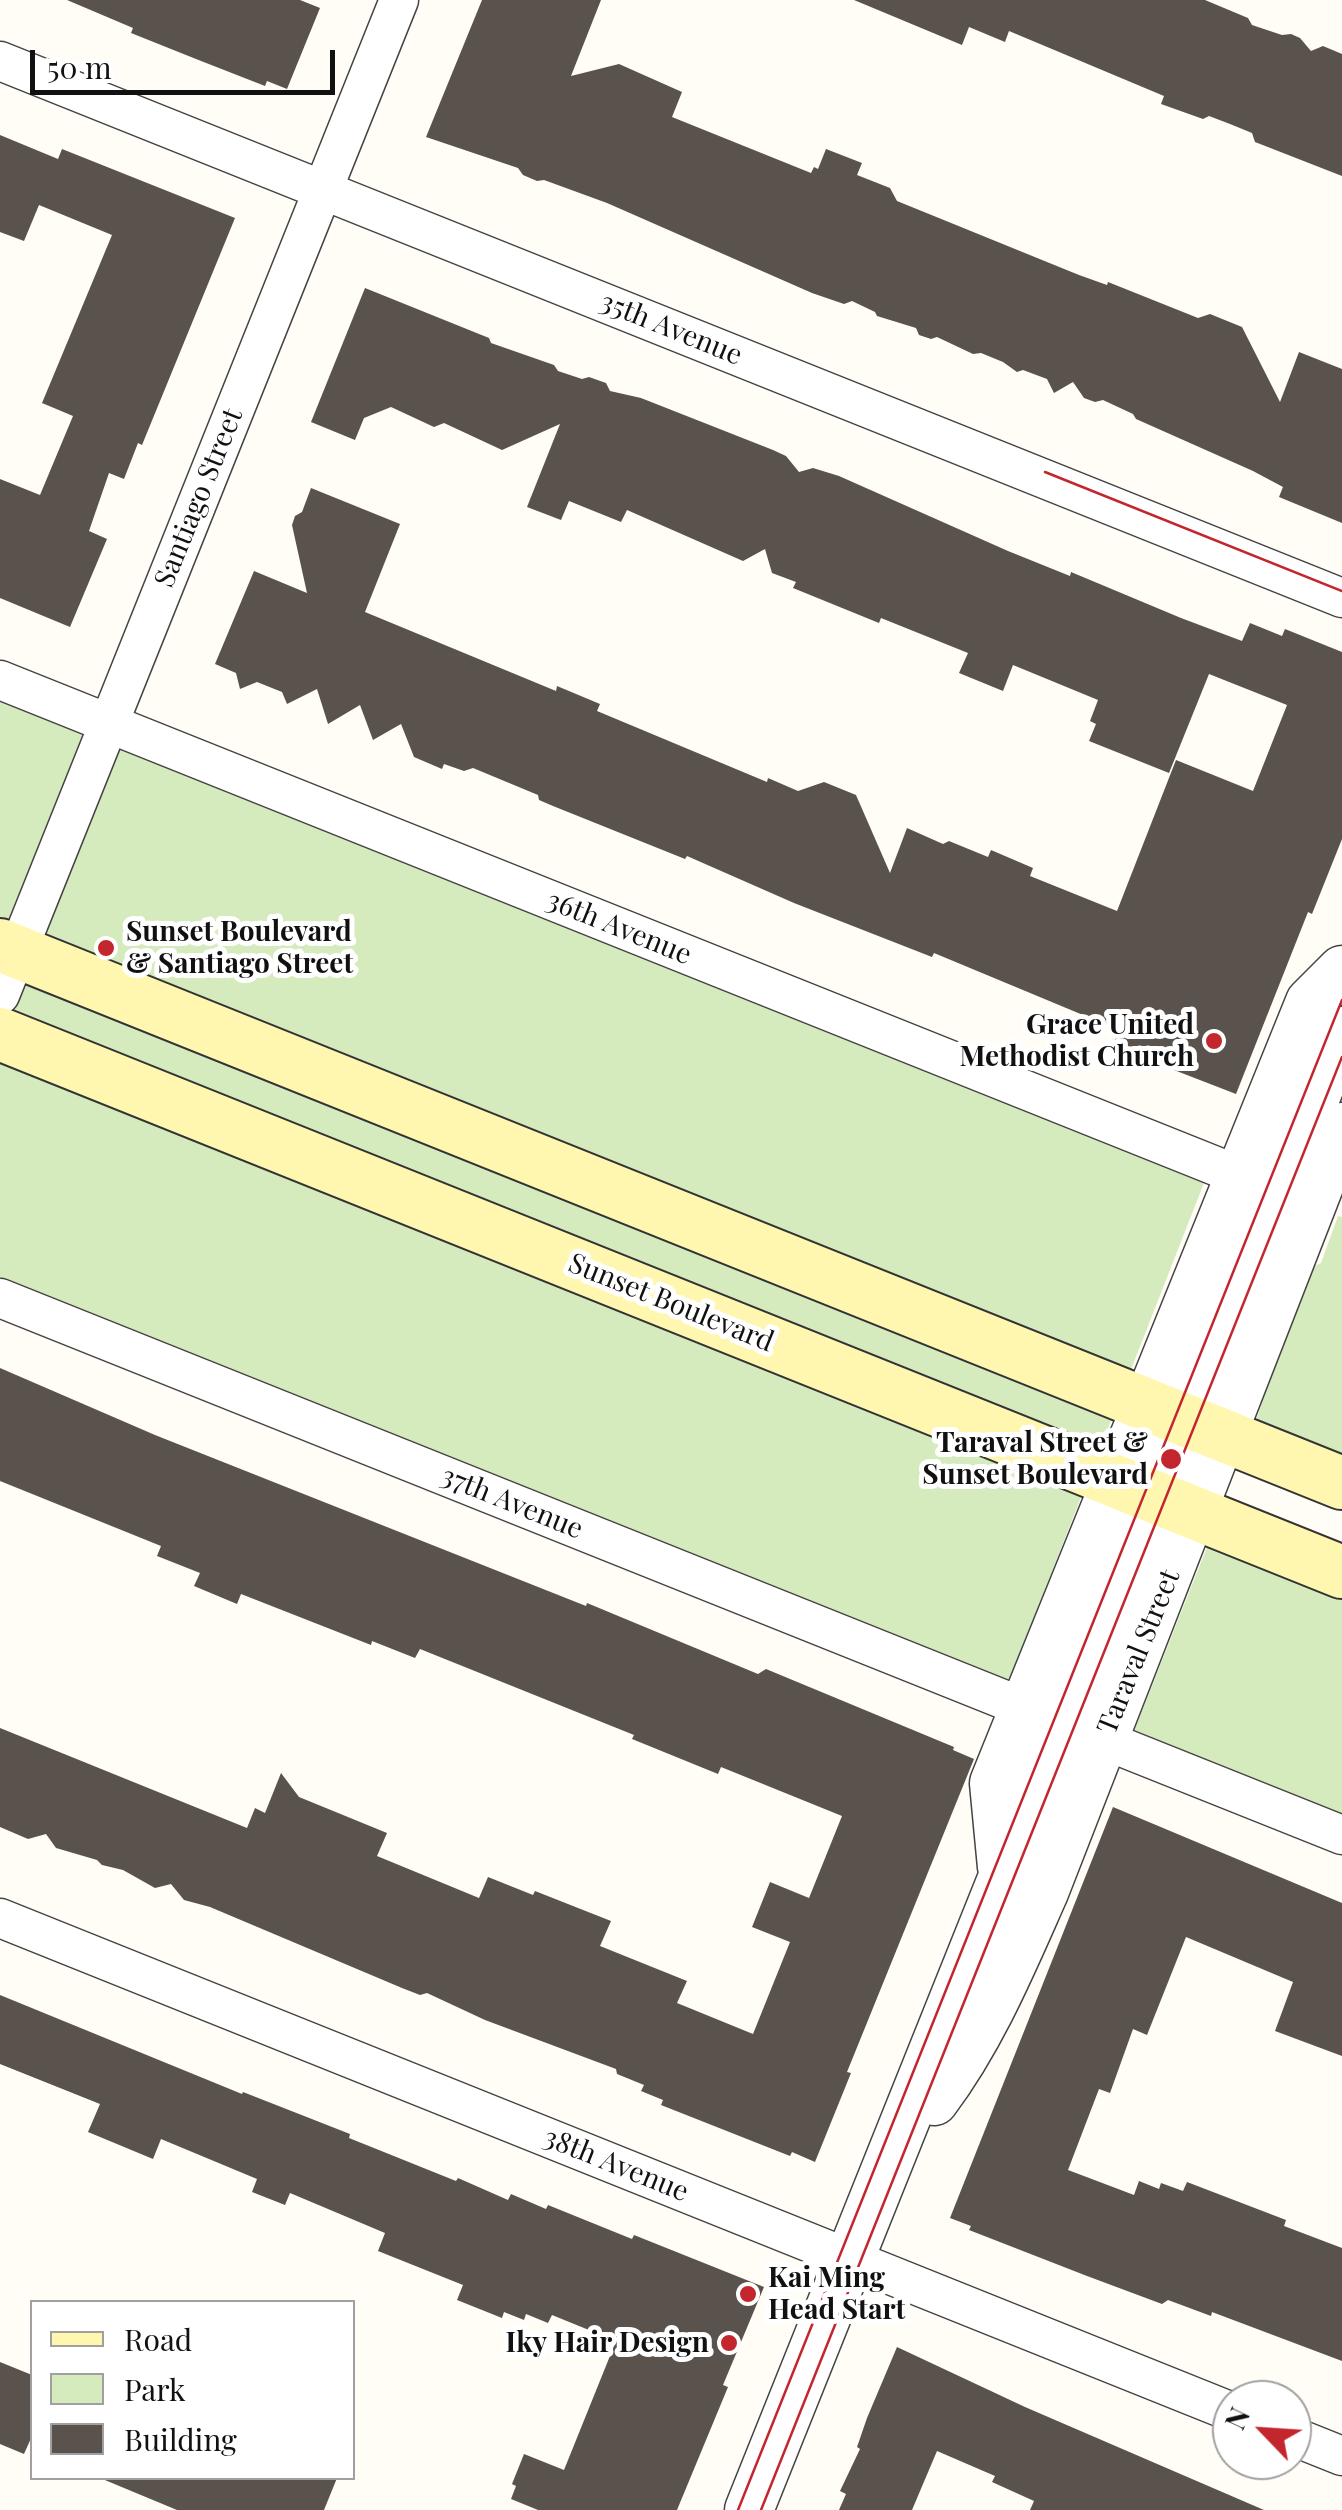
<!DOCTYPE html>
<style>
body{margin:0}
#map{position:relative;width:1342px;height:2510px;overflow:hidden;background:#fffdf5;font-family:"Playfair Display",serif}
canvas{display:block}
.legend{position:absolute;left:30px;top:2300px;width:325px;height:180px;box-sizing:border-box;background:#fff;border:2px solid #a0a0a0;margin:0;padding:12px 18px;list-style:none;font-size:30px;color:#111}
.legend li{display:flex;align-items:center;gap:20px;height:50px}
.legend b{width:50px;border:2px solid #a0a0a0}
.north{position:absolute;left:1212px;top:2380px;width:100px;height:100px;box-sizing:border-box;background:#fff;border:2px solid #a0a0a0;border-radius:50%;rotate:295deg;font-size:28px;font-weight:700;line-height:40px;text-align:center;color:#111}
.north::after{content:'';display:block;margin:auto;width:35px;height:45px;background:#c4262e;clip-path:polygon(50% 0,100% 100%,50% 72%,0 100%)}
.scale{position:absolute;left:30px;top:50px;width:305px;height:45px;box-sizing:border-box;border:5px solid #111;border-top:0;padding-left:12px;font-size:30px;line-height:35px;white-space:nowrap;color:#111;-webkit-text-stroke:8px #fff;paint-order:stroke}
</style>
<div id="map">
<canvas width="1342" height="2510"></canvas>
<ul class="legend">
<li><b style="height:12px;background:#fff6b0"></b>Road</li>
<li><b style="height:28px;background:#d5ebbd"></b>Park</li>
<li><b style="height:28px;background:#5a524d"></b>Building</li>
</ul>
<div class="north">N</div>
<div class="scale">50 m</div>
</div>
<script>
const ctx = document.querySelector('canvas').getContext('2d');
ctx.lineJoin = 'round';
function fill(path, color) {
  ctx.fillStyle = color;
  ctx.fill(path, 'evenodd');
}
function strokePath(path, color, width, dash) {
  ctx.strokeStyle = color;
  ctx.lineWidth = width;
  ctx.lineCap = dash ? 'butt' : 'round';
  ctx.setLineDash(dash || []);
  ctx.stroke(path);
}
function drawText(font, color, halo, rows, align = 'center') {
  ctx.font = font + ' "Playfair Display",serif';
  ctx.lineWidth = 10;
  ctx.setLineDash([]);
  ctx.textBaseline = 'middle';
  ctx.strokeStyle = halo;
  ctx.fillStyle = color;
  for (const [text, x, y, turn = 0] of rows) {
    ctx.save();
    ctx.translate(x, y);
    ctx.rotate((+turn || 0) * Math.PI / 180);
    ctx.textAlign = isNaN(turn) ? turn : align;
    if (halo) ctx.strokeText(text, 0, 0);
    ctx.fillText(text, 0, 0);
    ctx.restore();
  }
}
const green = new Path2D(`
 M 0,680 L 1211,1165 L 1002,1699 L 0,1298 Z
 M 1338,1216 L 1342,1217 L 1342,1482 L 1248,1445 L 1306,1270 L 1321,1263 Z
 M 1217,1522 L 1342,1572 L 1342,1835 L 1127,1749 Z`);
const building = new Path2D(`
 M 67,0 L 300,0 L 320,8 L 287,89 L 267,81 L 265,86 L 196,59 L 131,33 L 133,28 Z
 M 482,0 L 601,0 L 571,76 L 619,64 L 682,92 L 672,117 L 811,173 L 814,167 L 818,169 L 826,149 L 862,163 L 857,175 L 890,188 L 897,201 L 1079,275 L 1107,285 L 1108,282 L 1198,318 L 1210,314 L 1242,327 L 1280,402 L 1299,352 L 1342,369 L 1342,523 L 1279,497 L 1283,487 L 1253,471 L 1136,419 L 1133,414 L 1103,400 L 1095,402 L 1084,398 L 1073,382 L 1054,393 L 1047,379 L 1023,370 L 1017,372 L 1003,362 L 981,353 L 973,354 L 937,337 L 931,339 L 919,335 L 916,328 L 877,316 L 875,312 L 852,301 L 844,304 L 812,293 L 607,203 L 544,180 L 537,181 L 523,175 L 518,168 L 426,137 Z
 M 854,0 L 1205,0 L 1248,18 L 1252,25 L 1282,35 L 1291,34 L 1300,38 L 1311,51 L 1323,46 L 1342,54 L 1342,176 L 1255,142 L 1252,133 L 1230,124 L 1209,116 L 1203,119 L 1161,104 L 1164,96 L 1009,31 L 1005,42 L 969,27 L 962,45 Z
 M 0,135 L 58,159 L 62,149 L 235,218 L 142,445 L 138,443 L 124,479 L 109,473 L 89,531 L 107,539 L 70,627 L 0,598 L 0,479 L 40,495 L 73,416 L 42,403 L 112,235 L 39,205 L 24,241 L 0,232 Z
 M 365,288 L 489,338 L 491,343 L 554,365 L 558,371 L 582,379 L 589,377 L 606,383 L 610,391 L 641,398 L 773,450 L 786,456 L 799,472 L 813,468 L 839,476 L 1008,551 L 1070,576 L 1071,572 L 1181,618 L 1242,641 L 1250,623 L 1282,636 L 1285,629 L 1342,652 L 1342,839 L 1312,914 L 1308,912 L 1236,1094 L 1112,1046 L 1119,1030 L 934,953 L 932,957 L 794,903 L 687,856 L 685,859 L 553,806 L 539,800 L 538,795 L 473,768 L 464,771 L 444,764 L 442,769 L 414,757 L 401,724 L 373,740 L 360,705 L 328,724 L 317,689 L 287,704 L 282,692 L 257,682 L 240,689 L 236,673 L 215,664 L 254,571 L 307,593 L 292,525 L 295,516 L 302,512 L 311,488 L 400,524 L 365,612 L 556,691 L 557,686 L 600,704 L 597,711 L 767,782 L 768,778 L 798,791 L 824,782 L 856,795 L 890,873 L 907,828 L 943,844 L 949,841 L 988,857 L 991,850 L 1033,868 L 1030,876 L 1117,911 L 1176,760 L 1253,791 L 1287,705 L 1209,674 L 1169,773 L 1089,741 L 1096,724 L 1090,721 L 1098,700 L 1013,665 L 1003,691 L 959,673 L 968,653 L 881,618 L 879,623 L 793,588 L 796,582 L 772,573 L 765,549 L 743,561 L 627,510 L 621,522 L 569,501 L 561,520 L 527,507 L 560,424 L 502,450 L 444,423 L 434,427 L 391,407 L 364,418 L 355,440 L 311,422 Z
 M 0,1368 L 155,1435 L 586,1606 L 587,1603 L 758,1674 L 766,1669 L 954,1747 L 953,1750 L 974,1759 L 847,2072 L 851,2073 L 815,2162 L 792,2152 L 790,2156 L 661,2105 L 663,2100 L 641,2091 L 644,2085 L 617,2074 L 616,2069 L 485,2020 L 427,1993 L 420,1995 L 402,1988 L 210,1907 L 184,1900 L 171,1884 L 155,1888 L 123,1870 L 102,1865 L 97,1860 L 56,1848 L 46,1834 L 28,1839 L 0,1827 L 0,1728 L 247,1828 L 255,1808 L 265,1813 L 281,1773 L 299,1797 L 387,1833 L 377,1856 L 479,1898 L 488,1877 L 533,1895 L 535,1891 L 611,1921 L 600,1946 L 687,1981 L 677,2003 L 753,2034 L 790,1942 L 752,1927 L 770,1882 L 809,1898 L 842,1816 L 721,1767 L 718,1774 L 632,1739 L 634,1735 L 420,1649 L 415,1658 L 372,1641 L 371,1645 L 241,1594 L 237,1604 L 194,1586 L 200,1573 L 157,1556 L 161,1546 L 0,1481 Z
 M 1113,1807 L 1342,1903 L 1342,2056 L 1275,2031 L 1293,1982 L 1186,1937 L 1147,2035 L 1133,2029 L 1110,2093 L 1099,2089 L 1068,2170 L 1134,2195 L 1139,2181 L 1159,2189 L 1161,2183 L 1183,2191 L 1187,2182 L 1286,2220 L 1284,2226 L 1342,2248 L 1342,2361 L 1212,2312 L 1211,2316 L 1168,2300 L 1162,2304 L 1087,2276 L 969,2230 L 971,2226 L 950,2218 Z
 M 0,1995 L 242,2094 L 243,2092 L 350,2134 L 349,2138 L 456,2181 L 458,2178 L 508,2200 L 511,2194 L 546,2209 L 548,2205 L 632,2239 L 634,2235 L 764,2287 L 723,2385 L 728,2387 L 677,2510 L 538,2510 L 511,2499 L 516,2486 L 512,2484 L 524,2454 L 564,2470 L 616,2341 L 552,2315 L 548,2323 L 526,2314 L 524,2320 L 504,2312 L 502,2318 L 457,2300 L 463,2285 L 378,2251 L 385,2233 L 290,2193 L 285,2205 L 252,2192 L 257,2179 L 161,2139 L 153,2159 L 88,2132 L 100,2104 L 0,2064 Z
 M 897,2347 L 1025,2407 L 1264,2510 L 1030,2510 L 1034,2501 L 992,2482 L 995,2476 L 937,2451 L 912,2510 L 839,2510 L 846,2494 L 840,2491 L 860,2449 L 857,2447 L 867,2418 Z
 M 0,2362 L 32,2375 L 32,2436 L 24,2454 L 0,2444 Z
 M 100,2478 L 337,2478 L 324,2510 L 177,2510 Z`);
const minor = new Path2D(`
 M 0,61 L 1342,598
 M 0,680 L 1238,1175
 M 0,995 L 399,0
 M 0,1298 L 1025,1708
 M 1104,1740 L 1342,1835
 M 0,1918 L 1232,2412
 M 1292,2436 L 1342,2456`);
const tertiary = new Path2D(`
 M 1002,1867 L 994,1783 L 1310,1002 L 1342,970
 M 934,2101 C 982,2037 1012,1964 1044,1892 L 1342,1127
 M 749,2510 L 1342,1031`);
const secondary = new Path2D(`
 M 0,945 L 1342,1483
 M 0,1034 L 1342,1572`);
const tram = new Path2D(`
 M 1045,472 L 1342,591
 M 738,2510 L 1342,1000
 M 761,2510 L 1342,1057`);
const markers = [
 [106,948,10,"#c4262e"],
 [1214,1041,10,"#c4262e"],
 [1171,1459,12,"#c4262e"],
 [748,2294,10,"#c4262e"],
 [729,2343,10,"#c4262e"]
];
const streetNames = [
 ["35th Avenue",671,329,22],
 ["Santiago Street",199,498,-68],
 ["36th Avenue",619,928,22],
 ["Sunset Boulevard",671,1303,22],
 ["37th Avenue",512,1503,22],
 ["Taraval Street",1139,1652,-68],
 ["38th Avenue",616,2165,22]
];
const poiNames = [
 ["Sunset Boulevard",126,932,"left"],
 ["& Santiago Street",126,964,"left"],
 ["Grace United",1194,1025],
 ["Methodist Church",1194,1057],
 ["Taraval Street &",1148,1443],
 ["Sunset Boulevard",1148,1475],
 ["Kai Ming",768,2278,"left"],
 ["Head Start",768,2310,"left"],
 ["Iky Hair Design",709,2343]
];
fill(green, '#d5ebbd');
fill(building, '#5a524d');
strokePath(minor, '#444', 41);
strokePath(tertiary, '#444', 51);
strokePath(secondary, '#333', 56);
strokePath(minor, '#fff', 38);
strokePath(tertiary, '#fff', 48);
strokePath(secondary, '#fff6b0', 52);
strokePath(tram, '#c4262e', 2.5);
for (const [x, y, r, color] of markers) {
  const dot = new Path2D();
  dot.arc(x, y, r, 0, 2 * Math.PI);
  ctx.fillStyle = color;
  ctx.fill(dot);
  strokePath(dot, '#fff', 4);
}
drawText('28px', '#111', '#fff', streetNames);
drawText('bold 28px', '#111', '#fff', poiNames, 'right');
</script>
